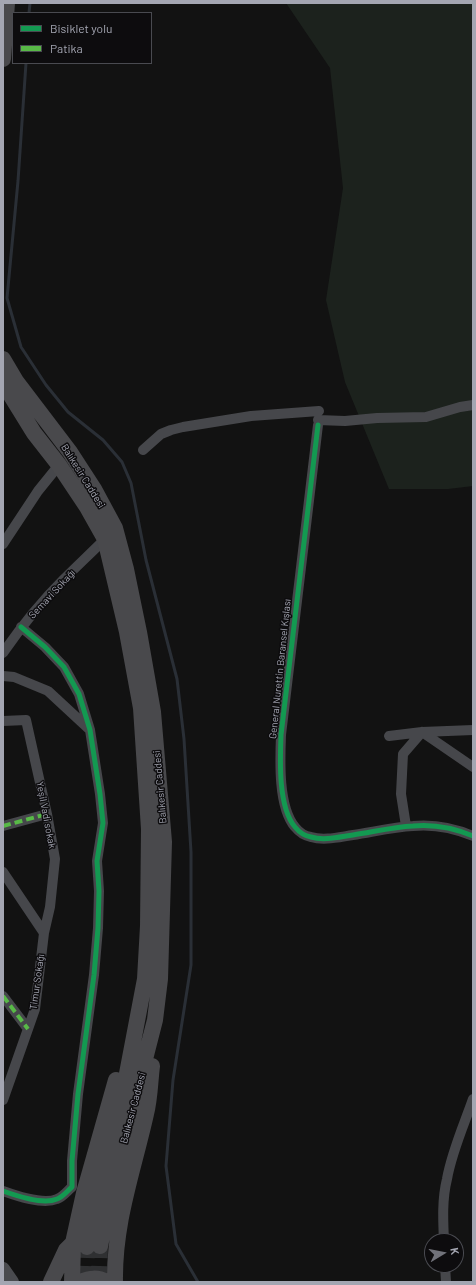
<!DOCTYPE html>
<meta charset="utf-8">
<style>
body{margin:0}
#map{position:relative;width:476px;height:1285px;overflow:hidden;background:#121212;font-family:Barlow,sans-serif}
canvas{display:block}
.frame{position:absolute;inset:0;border:4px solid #a4a6b2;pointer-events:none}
.legend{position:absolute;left:12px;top:12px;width:140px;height:52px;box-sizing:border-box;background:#0d0c0e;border:1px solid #494a50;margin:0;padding:5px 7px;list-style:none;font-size:12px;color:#a4a6b2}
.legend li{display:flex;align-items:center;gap:8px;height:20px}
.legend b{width:20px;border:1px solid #494a50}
.north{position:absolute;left:424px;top:1233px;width:40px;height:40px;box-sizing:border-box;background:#0d0c0e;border:1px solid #494a50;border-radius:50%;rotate:80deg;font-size:11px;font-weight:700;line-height:16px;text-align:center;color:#a4a6b2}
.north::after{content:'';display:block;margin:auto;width:14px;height:18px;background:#71727a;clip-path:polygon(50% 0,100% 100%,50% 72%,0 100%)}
</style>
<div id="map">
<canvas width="476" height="1285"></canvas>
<div class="frame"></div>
<ul class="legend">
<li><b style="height:5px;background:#139951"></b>Bisiklet yolu</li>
<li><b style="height:5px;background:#58b947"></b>Patika</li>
</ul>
<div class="north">K</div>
</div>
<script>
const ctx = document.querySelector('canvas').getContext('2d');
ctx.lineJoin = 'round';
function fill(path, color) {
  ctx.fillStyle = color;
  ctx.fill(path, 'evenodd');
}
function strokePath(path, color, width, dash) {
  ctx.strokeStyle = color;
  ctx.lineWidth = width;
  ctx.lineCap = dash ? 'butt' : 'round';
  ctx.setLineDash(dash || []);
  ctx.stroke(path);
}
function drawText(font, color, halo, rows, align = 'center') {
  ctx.font = font + ' Barlow,sans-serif';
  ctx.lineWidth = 3;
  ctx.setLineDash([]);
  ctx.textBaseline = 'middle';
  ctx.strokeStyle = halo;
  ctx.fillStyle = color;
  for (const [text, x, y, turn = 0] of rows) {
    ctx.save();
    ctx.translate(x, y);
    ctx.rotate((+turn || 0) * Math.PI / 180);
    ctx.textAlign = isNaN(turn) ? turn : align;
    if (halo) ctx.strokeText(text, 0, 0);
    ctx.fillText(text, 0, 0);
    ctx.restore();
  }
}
const green = new Path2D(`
 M 286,3 L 473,3 L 473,486 L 448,489 L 389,489 L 345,382 L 326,300 L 343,188 L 330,68 Z`);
const stream = new Path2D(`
 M 29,13 L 30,3
 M 26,63 L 18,181 L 7,298 L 21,347 L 46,385 L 68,412 L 103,440 L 122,462 L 131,483 L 146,560 L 177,679 L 184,739 L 191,852 L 191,965 L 173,1080 L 166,1166 L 176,1244 L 198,1282`);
const primaryTunnel = new Path2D(`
 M 86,1282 L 87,1247
 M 99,1282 L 100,1246`);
const street = new Path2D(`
 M 318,420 L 345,421 L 377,418 L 426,417 L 460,407 L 473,405
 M 318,425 L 281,735 C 280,760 278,807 295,827 C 299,832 305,836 311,837 C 324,841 339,837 353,835 C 373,832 393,827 413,826 C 434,824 454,828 473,836
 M 143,450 L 161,434 L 171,430 L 183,427 L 251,416 L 319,411
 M 3,544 L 38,491 L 59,465
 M 3,653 C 21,627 41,602 63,580 C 77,566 91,553 105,539
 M 3,676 L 14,677 L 48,691 L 89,729
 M 3,721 L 26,720 L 47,814 L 55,859 L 50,907 L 44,933
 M 389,736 L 422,732 L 473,730
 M 3,826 L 47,814
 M 406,826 L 401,794 L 403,754 L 422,732 L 473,767
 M 3,872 L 44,933 L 35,1009 L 3,1100
 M 3,996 L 28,1029
 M 3,1191 C 17,1196 43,1205 57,1199 C 63,1197 67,1191 72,1187 L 72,1161 L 78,1094 L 94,975 L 98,928 L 99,891 L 97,861 L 103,823 L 100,794 L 90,730 L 79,694 L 64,667 L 45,647 L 21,627
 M 444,1241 C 443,1220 442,1199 447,1179 C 452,1151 464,1125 473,1099
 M 445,1265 L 446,1282`);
const secondary = new Path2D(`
 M 3,1269 L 12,1282`);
const primary = new Path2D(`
 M 3,59 L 7,3
 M 3,359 L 16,381 L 70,452 L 94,489 L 115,528 L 126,569 L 139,632 L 153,712 L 164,842 L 160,979 L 155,1020 L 113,1184 L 100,1246
 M 3,383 L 34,433 L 59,465 L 87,507 L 105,539 L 127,632 L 141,708 L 149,829 L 148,926 L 145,979 L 125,1084 L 99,1184 L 87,1247
 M 51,1282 L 66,1250 L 73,1243
 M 72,1282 L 73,1243 L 84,1193 L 116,1080
 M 80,1282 C 90,1278 97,1277 107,1282
 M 115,1282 C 114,1222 133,1172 146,1114 C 150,1099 150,1082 152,1066`);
const quiet = new Path2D(`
 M 3,826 L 47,814
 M 3,996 L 28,1029`);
const cycleway = new Path2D(`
 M 318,425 L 281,735 C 280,760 278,807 295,827 C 299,832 305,836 311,837 C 324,841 339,837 353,835 C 373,832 393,827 413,826 C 434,824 454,828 473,836
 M 3,1191 C 17,1196 43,1205 57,1199 C 63,1197 67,1191 72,1187 L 72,1161 L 78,1094 L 94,975 L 98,928 L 99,891 L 97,861 L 103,823 L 100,794 L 90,730 L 79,694 L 64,667 L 45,647 L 21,627`);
const streetNames = [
 ["Balıkesir Caddesi",83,476,58],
 ["Semavi Sokağı",52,594,-47],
 ["General Nurettin Baransel Kışlası",280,669,-84],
 ["Balıkesir Caddesi",160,787,-95],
 ["Yeşil Vadi sokak",46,815,79],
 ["Timur Sokağı",37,982,-82],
 ["Balıkesir Caddesi",133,1108,-75]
];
fill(green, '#1c221d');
strokePath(stream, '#2a2f36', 3);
strokePath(primaryTunnel, '#2f3032', 16, [16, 8]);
strokePath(street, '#46474b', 10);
strokePath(secondary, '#4a4b4f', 14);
strokePath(primary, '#49494c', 16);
strokePath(quiet, '#58b947', 4, [8, 4]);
strokePath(cycleway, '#139951', 5);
drawText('10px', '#a4a6b2', '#0d0c0e', streetNames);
</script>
